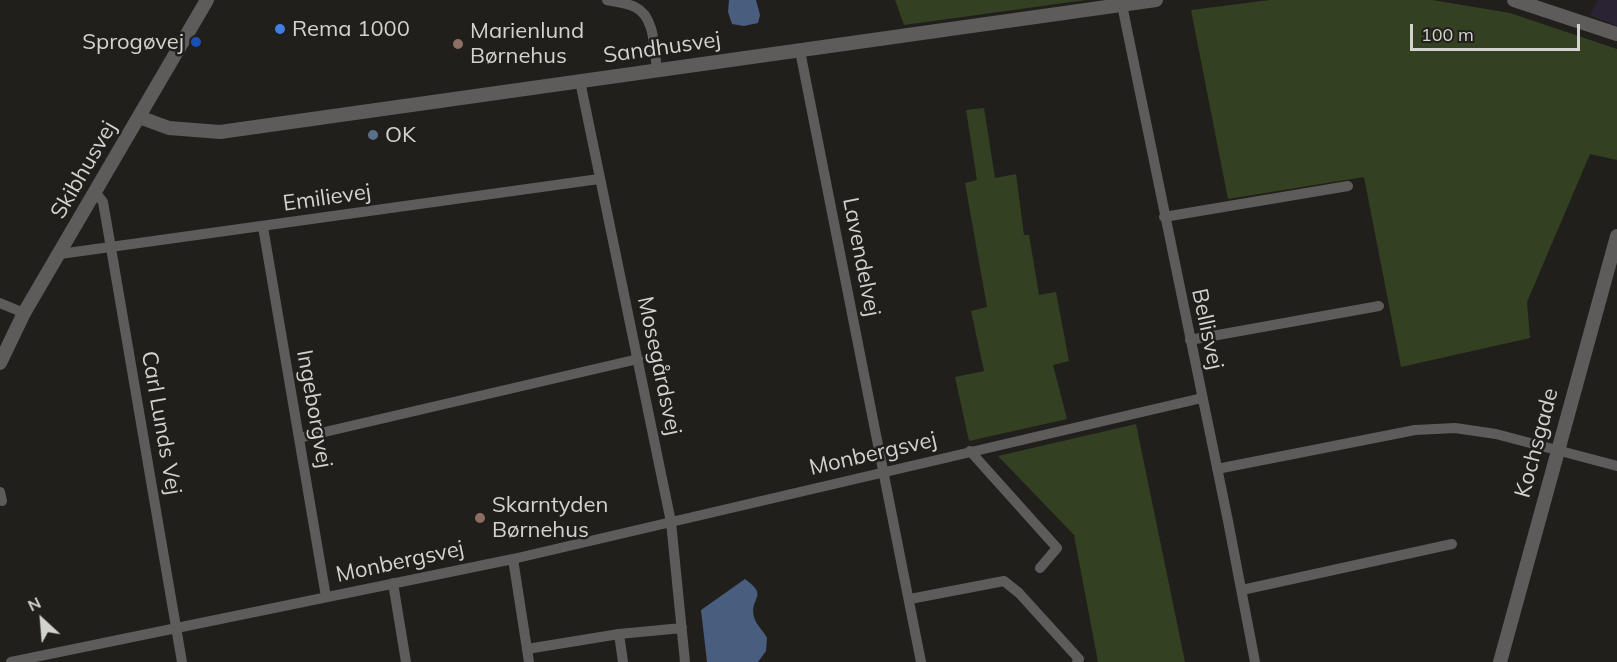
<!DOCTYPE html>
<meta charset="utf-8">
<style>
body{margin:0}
#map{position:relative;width:1617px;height:662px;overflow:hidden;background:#211f1c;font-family:Mulish,sans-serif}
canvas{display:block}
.north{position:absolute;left:12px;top:590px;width:60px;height:60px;-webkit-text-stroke:4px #211f1c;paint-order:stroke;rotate:334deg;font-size:16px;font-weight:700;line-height:24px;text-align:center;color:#d2d2cf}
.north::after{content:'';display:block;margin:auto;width:21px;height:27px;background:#d2d2cf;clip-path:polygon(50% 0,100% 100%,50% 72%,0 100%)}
.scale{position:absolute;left:1410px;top:24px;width:170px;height:27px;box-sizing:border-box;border:3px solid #d2d2cf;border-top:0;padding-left:8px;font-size:18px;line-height:21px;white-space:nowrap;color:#d2d2cf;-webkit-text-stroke:4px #211f1c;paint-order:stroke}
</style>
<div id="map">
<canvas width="1617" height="662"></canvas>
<div class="north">N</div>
<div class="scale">100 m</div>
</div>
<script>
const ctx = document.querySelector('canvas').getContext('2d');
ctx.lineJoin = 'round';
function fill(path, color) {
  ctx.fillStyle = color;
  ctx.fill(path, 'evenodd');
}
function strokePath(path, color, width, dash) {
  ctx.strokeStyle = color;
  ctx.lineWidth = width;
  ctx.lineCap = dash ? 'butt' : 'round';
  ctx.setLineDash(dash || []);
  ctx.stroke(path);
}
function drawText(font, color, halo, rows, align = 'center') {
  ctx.font = font + ' Mulish,sans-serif';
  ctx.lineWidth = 5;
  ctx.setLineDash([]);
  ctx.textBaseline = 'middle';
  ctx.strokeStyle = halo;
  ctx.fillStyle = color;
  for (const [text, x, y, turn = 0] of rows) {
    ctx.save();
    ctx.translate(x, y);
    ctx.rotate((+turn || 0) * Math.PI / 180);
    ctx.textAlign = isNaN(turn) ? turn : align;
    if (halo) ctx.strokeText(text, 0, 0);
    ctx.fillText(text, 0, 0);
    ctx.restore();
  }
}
const commercial = new Path2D(`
 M 1598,0 L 1617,0 L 1617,26 L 1590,15 Z`);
const green = new Path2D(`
 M 895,0 L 1086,0 L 904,25 Z
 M 1270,0 L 1432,0 L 1510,13 L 1617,49 L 1617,160 L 1590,154 L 1527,302 L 1530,338 L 1401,367 L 1364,177 L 1228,199 L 1191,10 Z
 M 984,108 L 995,178 L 1016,174 L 1024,235 L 1029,235 L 1039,295 L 1056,292 L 1069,361 L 1053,365 L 1067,419 L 969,441 L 955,377 L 984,371 L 971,311 L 987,307 L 965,183 L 977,180 L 966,110 Z
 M 1136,424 L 1185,662 L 1098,662 L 1074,535 L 998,456 Z`);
const water = new Path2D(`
 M 729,0 L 756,0 L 760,15 L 758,23 L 744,26 L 732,24 L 728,12 Z
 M 745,579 C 770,597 749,597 754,617 C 756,625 764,631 767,638 L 766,651 L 758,662 L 707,662 L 701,610 Z`);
const minor = new Path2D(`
 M 607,0 C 616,2 627,3 635,7 C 656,17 654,51 657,70
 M 1122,5 L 1228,521 L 1255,662
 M 800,51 L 921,662
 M 580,81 L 671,522 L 685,662
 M 96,193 L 103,202 L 111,248 L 182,662
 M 1164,217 L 1348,186
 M 263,227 L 326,597
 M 60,254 L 599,179
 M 0,303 L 24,313
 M 1190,340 L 1379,306
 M 299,438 L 638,359
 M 970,451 L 1057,548 L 1040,568
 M 1217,469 L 1415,430 L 1455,428 L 1496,434 L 1617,466
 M 0,492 L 2,501
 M 513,559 L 529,662
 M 393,583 L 406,662
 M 1242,590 L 1452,544
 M 910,599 L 1004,581 L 1019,593 L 1079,659 L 1077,662
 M 619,634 L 623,662
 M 527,649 L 619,634 L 682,628
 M 11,662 L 513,559 L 1202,398`);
const tertiary = new Path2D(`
 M 1514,0 L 1617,34
 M 139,117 L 169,128 L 220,132 L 1156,0
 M 0,363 L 24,313 L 207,0
 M 1500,662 L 1617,236`);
const markers = [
 [280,29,6,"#3f7fe0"],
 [196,42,6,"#1a4fb4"],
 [458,44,6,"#8d6e63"],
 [373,135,6,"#5c6f8a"],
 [480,518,6,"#8d6e63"]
];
const poiNames = [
 ["Rema 1000",292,29],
 ["Marienlund",470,31],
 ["Børnehus",470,56],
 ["Sprogøvej",184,42,"right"],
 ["OK",385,135],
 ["Skarntyden",492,505],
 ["Børnehus",492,530]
];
const streetNames = [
 ["Sandhusvej",662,48,-8],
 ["Skibhusvej",84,170,-60],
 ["Emilievej",327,198,-8],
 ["Lavendelvej",861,257,79],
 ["Bellisvej",1207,329,78],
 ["Mosegårdsvej",659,366,78],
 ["Ingeborgvej",314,409,80],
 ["Carl Lunds Vej",161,423,80],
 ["Kochsgade",1537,443,-75],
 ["Monbergsvej",873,454,-13],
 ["Monbergsvej",400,562,-12]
];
fill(commercial, '#292333');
fill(green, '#334021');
fill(water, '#495d7f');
strokePath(minor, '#5e5b5b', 10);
strokePath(tertiary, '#5e5b5b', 14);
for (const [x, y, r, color] of markers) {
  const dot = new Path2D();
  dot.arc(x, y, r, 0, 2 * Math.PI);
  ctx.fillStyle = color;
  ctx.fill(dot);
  strokePath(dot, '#211f1c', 2);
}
drawText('22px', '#d2d2cf', '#211f1c', poiNames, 'left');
drawText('22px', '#d2d2cf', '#211f1c', streetNames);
</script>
